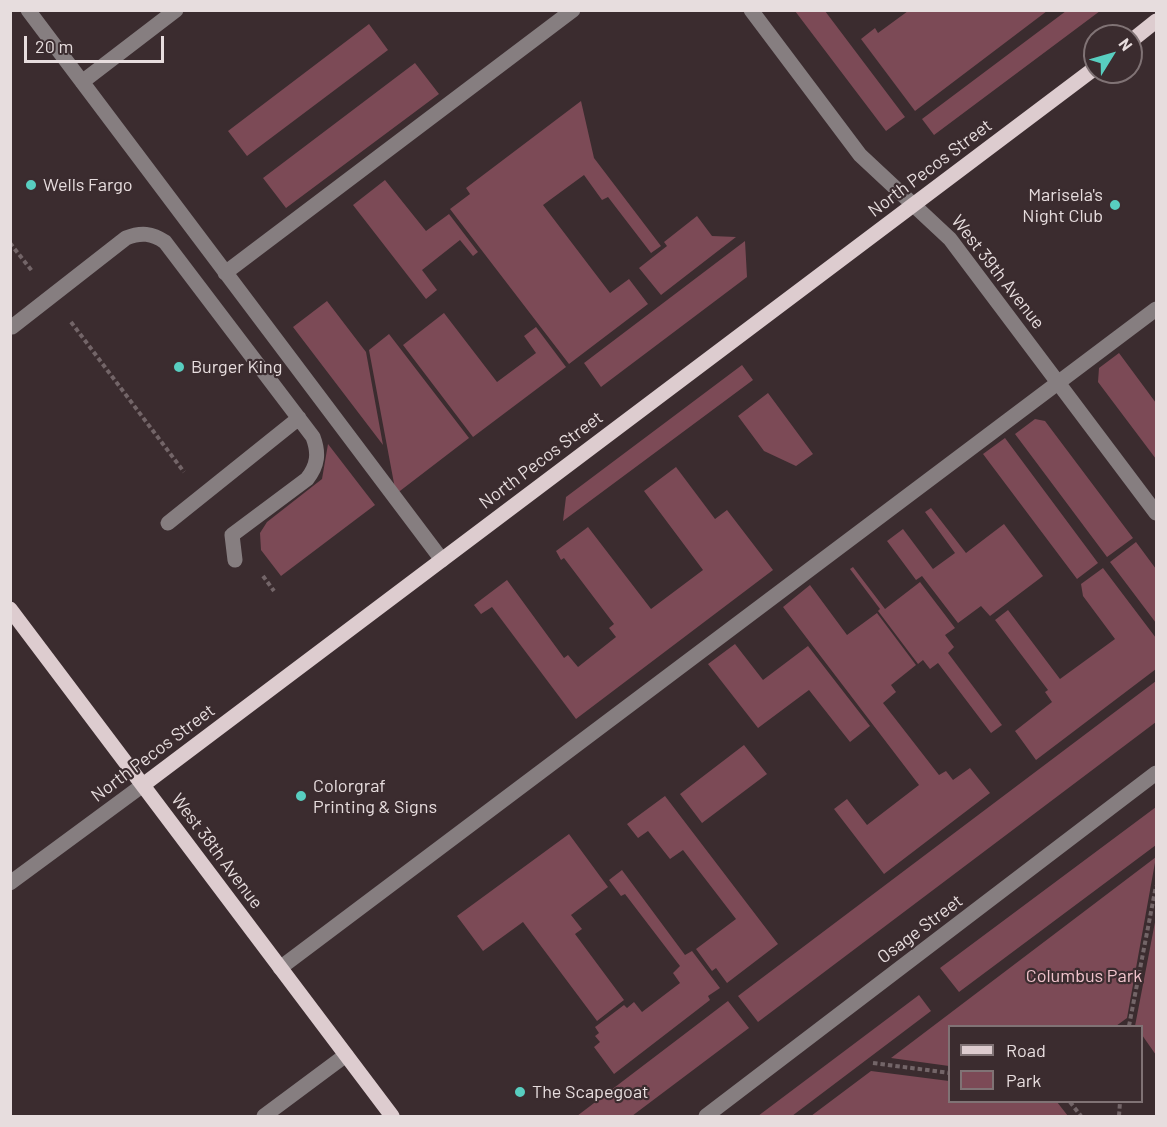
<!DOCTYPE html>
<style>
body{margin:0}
#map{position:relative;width:1167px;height:1127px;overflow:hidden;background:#3b2c2f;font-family:Barlow,sans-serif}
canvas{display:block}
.frame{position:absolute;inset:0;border:12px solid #e7ddde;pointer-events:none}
.legend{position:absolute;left:948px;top:1025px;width:195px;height:78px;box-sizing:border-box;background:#3b2c2f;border:2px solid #807375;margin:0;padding:8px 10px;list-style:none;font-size:18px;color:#e7ddde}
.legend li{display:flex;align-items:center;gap:12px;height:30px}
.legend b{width:30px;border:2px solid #807375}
.north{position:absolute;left:1083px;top:24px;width:60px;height:60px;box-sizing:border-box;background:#3b2c2f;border:2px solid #807375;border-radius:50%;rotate:53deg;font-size:16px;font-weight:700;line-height:24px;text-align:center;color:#e7ddde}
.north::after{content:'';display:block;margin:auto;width:21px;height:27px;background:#58cec0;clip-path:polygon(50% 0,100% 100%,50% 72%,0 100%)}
.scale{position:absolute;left:24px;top:36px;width:140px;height:27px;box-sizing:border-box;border:3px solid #e7ddde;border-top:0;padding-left:8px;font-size:18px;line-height:21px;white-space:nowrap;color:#e7ddde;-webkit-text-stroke:4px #3b2c2f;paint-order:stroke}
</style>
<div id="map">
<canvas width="1167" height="1127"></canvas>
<div class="frame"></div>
<ul class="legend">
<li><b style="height:8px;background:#ddcccf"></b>Road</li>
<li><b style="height:16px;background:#7c4a56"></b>Park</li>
</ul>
<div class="north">N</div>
<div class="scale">20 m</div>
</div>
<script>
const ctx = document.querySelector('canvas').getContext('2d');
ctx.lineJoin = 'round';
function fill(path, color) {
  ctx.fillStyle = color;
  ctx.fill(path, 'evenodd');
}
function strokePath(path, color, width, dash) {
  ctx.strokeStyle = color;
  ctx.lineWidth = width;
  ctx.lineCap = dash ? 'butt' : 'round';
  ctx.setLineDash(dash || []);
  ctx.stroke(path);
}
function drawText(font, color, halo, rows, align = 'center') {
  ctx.font = font + ' Barlow,sans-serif';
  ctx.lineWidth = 4.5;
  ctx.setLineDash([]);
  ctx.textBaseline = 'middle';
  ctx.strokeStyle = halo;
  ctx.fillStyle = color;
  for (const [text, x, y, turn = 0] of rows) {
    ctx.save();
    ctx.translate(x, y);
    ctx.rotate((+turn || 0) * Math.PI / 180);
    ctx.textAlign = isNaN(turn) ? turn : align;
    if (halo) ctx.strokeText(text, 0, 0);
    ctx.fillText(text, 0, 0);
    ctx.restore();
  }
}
const green = new Path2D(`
 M 795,11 L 825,11 L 905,117 L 886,131 Z
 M 908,11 L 908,10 L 1047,11 L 915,111 L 861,39 L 875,28 L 878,33 Z
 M 1066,11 L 1100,11 L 934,135 L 922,119 Z
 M 369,24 L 388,50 L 247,156 L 228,131 Z
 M 415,63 L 439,94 L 286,208 L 263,178 Z
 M 581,101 L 594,158 L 661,246 L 651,253 L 608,197 L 602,200 L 584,175 L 543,205 L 610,293 L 629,279 L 648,304 L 569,364 L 450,209 L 470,194 L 466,188 Z
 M 385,180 L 426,231 L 449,214 L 478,252 L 473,256 L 460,240 L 422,270 L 437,290 L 426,299 L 353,205 Z
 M 697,216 L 712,236 L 736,237 L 661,295 L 639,268 L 667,246 L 664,242 Z
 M 745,241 L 747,277 L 601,387 L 584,363 Z
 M 327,301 L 366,352 L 383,445 L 293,327 Z
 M 444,313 L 497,382 L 536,353 L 524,336 L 536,327 L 566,367 L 473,437 L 403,345 Z
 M 389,334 L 469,438 L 396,494 L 369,350 Z
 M 1119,353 L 1156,403 L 1156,459 L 1098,382 L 1099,368 Z
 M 742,365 L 753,380 L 563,521 L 566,497 Z
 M 768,393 L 813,454 L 796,466 L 764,451 L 738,416 Z
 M 1035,419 L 1045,421 L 1133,538 L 1107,557 L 1015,434 Z
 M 1005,438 L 1098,563 L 1077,579 L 983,454 Z
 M 328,444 L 375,505 L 281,576 L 261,550 L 260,533 L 267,522 L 322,479 Z
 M 676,467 L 715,519 L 727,510 L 773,570 L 576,719 L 492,607 L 481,614 L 474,605 L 507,580 L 564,658 L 568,655 L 578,667 L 616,637 L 609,628 L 614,624 L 564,558 L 561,560 L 556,551 L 588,527 L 651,609 L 703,570 L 644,491 Z
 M 931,508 L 966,553 L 1004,524 L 1043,576 L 990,616 L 981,606 L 958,623 L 922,576 L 916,580 L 887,541 L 903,529 L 933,569 L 955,553 L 925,512 Z
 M 1136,542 L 1156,569 L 1156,623 L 1110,562 Z
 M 853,567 L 885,609 L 920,582 L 955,628 L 945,635 L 954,647 L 948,653 L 1002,725 L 991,733 L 938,663 L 930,669 L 923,660 L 918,664 L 878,611 L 880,609 L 850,569 Z
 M 1103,568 L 1156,638 L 1156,669 L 1036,760 L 1015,731 L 1052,702 L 1045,692 L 1048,690 L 995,620 L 1008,610 L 1060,679 L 1115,639 L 1083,596 L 1081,584 Z
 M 810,585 L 847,635 L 877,613 L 916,665 L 891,685 L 896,692 L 883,703 L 939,775 L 946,771 L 953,780 L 970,768 L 990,793 L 884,874 L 834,809 L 847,799 L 867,825 L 919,785 L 783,607 Z
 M 735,644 L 763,680 L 808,646 L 870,726 L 850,742 L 809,690 L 758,728 L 708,664 Z
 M 1156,681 L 1156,722 L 758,1022 L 738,996 Z
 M 744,745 L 767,774 L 702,823 L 680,794 Z
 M 665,796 L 778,944 L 727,983 L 716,968 L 712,971 L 696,949 L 736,919 L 683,850 L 670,859 L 648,831 L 638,838 L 627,824 Z
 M 1156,807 L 1156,845 L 959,992 L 940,968 Z
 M 569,834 L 608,887 L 571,915 L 582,929 L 575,934 L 624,1000 L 597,1021 L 523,922 L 483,951 L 457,916 Z
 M 1156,857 L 1127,1018 L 1116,1026 L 950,1026 L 949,1066 L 891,1058 Z
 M 622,870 L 685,955 L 692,951 L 720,988 L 708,996 L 710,1000 L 614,1074 L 594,1047 L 600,1042 L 595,1036 L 599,1033 L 595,1027 L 624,1005 L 627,1008 L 634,1002 L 642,1012 L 680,983 L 673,973 L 680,966 L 625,894 L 621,896 L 609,880 Z
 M 1156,917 L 1156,1055 L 1142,1035 L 1142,1026 L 1135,1026 Z
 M 919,995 L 931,1011 L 792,1116 L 758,1116 Z
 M 728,1001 L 749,1028 L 632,1116 L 577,1116 Z
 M 871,1071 L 949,1081 L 950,1102 L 1057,1102 L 1068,1116 L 811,1116 Z`);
const path = new Path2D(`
 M 10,243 L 32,271
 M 71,322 L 184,472
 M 263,576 L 274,591
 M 1129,1026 L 1156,886
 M 873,1063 L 950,1073
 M 1070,1102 L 1081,1116
 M 1119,1116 L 1120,1102`);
const minor = new Path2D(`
 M 28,10 L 442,560
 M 751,10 L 860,155 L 950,239 L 1156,513
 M 82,82 L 176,10
 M 225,273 L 573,10
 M 12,327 L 126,238 C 141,232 152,233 165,242 L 313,437 C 319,453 318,465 307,479 L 232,535 L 235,560
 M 168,523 L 299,418
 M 10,883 L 143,785
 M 280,968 L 1156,309
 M 264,1116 L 346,1055
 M 706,1116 L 1156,773`);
const major = new Path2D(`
 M 1131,41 L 1156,21
 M 10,609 L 392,1116
 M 143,785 L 1095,68`);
const markers = [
 [31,185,6,"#58cec0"],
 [1115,205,6,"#58cec0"],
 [179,367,6,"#58cec0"],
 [301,796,6,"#58cec0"],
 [520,1092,6,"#58cec0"]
];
const streetNames = [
 ["North Pecos Street",930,168,-37],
 ["West 39th Avenue",998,272,52],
 ["North Pecos Street",541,460,-37],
 ["North Pecos Street",153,753,-37],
 ["West 38th Avenue",217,851,53],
 ["Osage Street",920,929,-37]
];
const poiNames = [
 ["Wells Fargo",43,185],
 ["Marisela's",1103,195,"right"],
 ["Night Club",1103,216,"right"],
 ["Burger King",191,367],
 ["Colorgraf",313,786],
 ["Printing & Signs",313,807],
 ["The Scapegoat",532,1092]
];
const parkNames = [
 ["Columbus Park",1084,976]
];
fill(green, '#7c4a56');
strokePath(path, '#736568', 4, [4.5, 3]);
strokePath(minor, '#867e80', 15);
strokePath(major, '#ddcccf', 15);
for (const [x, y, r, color] of markers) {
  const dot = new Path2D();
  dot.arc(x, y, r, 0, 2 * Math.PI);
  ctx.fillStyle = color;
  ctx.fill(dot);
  strokePath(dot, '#3b2c2f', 2);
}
drawText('18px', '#e7ddde', '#3b2c2f', streetNames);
drawText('18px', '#e7ddde', '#3b2c2f', poiNames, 'left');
drawText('18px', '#f1c4cd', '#3b2c2f', parkNames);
</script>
